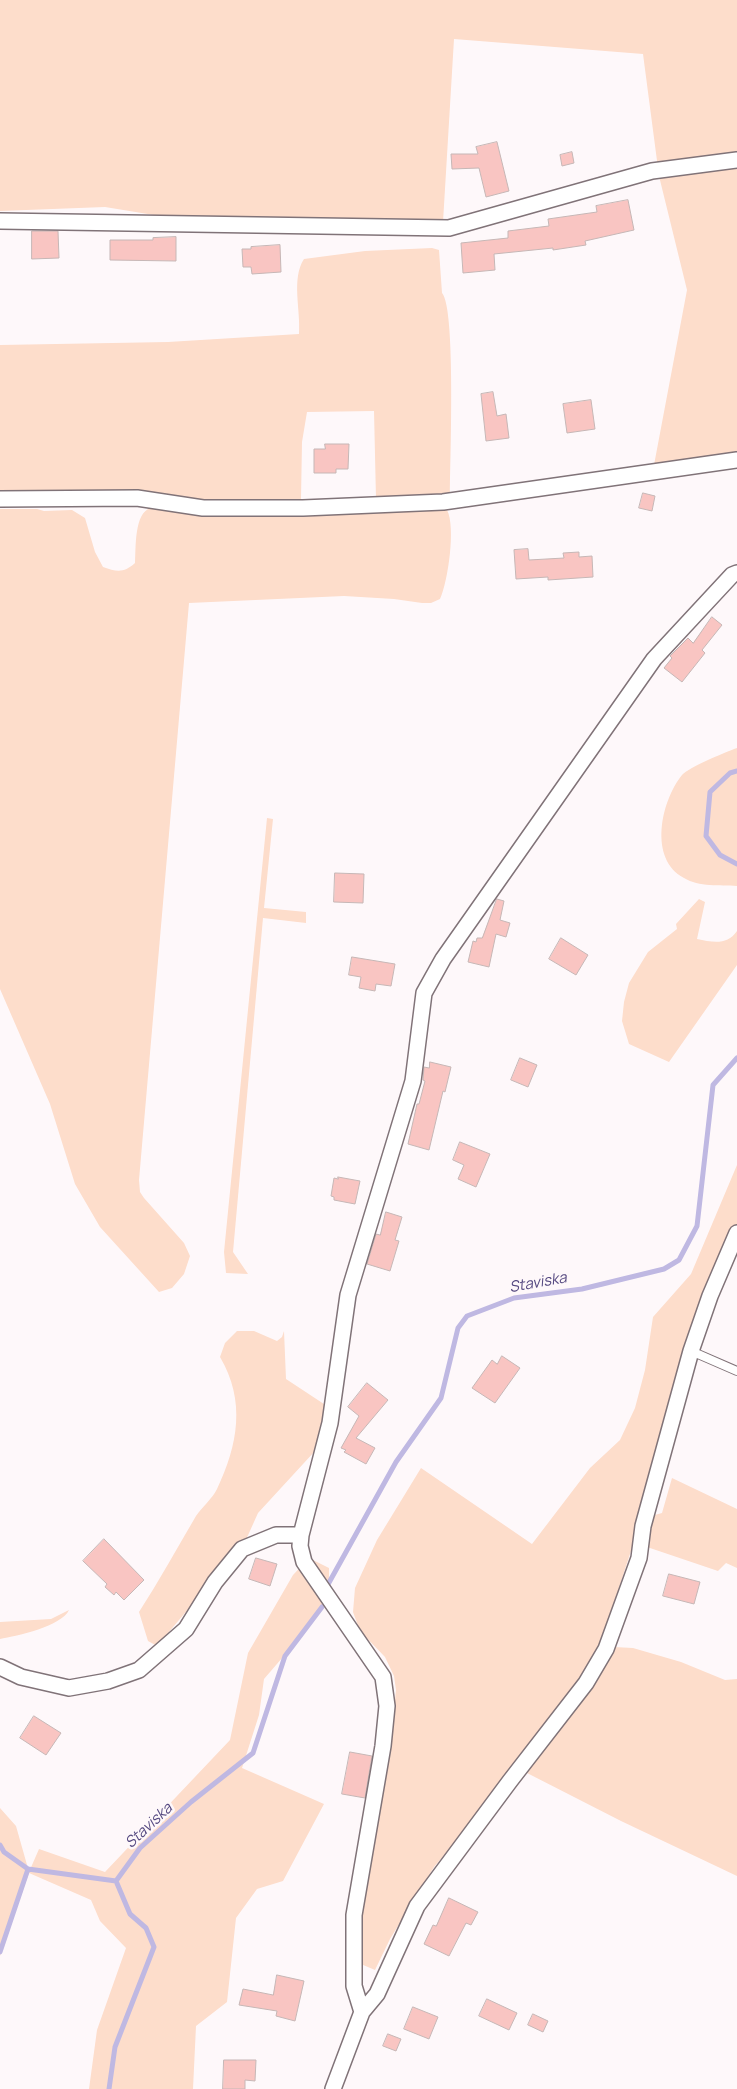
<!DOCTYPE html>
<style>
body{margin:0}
canvas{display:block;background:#fef8fa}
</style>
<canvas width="737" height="2089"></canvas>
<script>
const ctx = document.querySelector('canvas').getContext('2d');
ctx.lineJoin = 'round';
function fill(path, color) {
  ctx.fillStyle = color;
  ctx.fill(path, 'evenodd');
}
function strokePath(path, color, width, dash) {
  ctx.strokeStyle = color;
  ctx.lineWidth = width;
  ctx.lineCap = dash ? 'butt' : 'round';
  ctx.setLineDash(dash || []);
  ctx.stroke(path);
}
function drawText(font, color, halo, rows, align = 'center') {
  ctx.font = font + ' Manrope,sans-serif';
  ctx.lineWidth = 5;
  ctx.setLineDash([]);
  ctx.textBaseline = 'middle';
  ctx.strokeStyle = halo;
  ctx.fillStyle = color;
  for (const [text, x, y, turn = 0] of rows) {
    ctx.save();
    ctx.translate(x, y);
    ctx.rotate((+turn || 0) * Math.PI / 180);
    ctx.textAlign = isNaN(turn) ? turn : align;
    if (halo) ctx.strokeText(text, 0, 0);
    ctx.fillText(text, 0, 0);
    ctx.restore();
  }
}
const green = new Path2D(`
 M 0,0 L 737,0 L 737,453 L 654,465 L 687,290 L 659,176 L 643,54 L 454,39 L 443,222 L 215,225 L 105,207 L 0,211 Z
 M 432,248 L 439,250 L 442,293 C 456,308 450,463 450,493 L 376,499 L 374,411 L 307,412 L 302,442 L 301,499 L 188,500 L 0,495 L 0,345 L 168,342 L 299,334 C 301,310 291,279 304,259 L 365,251 Z
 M 151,508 L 314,515 L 447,510 C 456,527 448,582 440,599 L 431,603 L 422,603 L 394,599 L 344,596 L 189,603 L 139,1180 L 140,1192 L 144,1198 L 184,1243 L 190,1256 L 184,1274 L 172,1288 L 159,1292 L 100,1227 L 75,1184 L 50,1104 L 0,989 L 0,509 L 37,509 L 44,511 L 72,510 L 85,518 L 95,552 L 103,567 C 117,572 124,573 135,563 C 136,548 134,512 151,508 Z
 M 737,748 L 737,886 C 720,885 699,887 684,878 C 648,859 661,801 682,775 C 689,767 726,752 737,748 Z
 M 267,818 L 273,819 L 264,908 L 306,912 L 306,923 L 263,918 L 233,1252 L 248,1274 L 226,1273 L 224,1252 Z
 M 699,899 L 705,902 L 697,939 C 712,942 727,946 737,931 L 737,965 L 669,1062 L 629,1044 L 622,1021 L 624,1002 L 629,983 L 648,952 L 677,929 L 676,924 Z
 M 737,1165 L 737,1254 L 697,1348 L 601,1643 L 575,1688 L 489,1801 L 434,1867 L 390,1939 L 375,1970 L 356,1962 L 357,1917 L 390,1749 L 396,1690 L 394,1676 L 385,1657 L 360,1631 L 353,1612 L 355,1588 L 377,1540 L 421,1468 L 532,1544 L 590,1468 L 620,1440 L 635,1408 L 645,1370 L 653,1317 L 691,1274 Z
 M 237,1331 L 254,1331 L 277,1341 L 282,1337 L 284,1331 L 286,1379 L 330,1408 L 315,1451 L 258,1513 L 245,1542 L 157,1646 L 148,1641 L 139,1612 C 159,1581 177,1548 196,1516 C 202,1507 212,1499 217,1489 C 238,1445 246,1401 220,1357 L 225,1343 Z
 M 672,1478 L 737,1509 L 737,1568 L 726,1563 L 718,1571 L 647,1547 L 651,1516 L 662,1513 Z
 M 309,1558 L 329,1568 L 329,1595 L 314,1621 L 264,1679 L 259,1715 L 242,1768 L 324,1804 L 283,1881 L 257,1889 L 236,1918 L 227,2002 L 196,2026 L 193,2089 L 89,2089 L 97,2030 L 126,1948 L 100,1921 L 91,1900 L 29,1873 L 0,1956 L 0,1808 L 16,1826 L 29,1872 L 39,1849 L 105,1872 L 230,1740 L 248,1653 L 293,1575 Z
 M 69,1610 C 62,1626 17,1636 0,1639 L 0,1622 L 51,1619 Z
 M 614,1647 L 633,1648 L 681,1662 L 725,1680 L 737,1679 L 737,1876 L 621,1821 L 527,1773 Z`);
const stream = new Path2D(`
 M 737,771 L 730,773 L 710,792 L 706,836 L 720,855 L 737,864
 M 326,1588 L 396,1462 L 441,1398 L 458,1328 L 467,1316 L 514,1298 L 582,1289 L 664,1269 L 679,1260 L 697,1226 L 713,1085 L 737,1058
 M 0,1845 L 4,1852 L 28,1869 L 116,1881
 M 0,1952 L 28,1869
 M 109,2089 L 115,2047 L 154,1947 L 146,1928 L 130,1914 L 116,1881 L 140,1848 L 191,1802 L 253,1753 L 285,1656 L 322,1607`);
const building = new Path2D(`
 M 497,142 L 509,191 L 486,197 L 479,168 L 452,169 L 451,154 L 478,154 L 476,147 Z
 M 572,152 L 574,163 L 562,166 L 560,155 Z
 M 628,200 L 634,230 L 585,241 L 586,245 L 553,250 L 553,248 L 494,254 L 495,270 L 463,273 L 461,243 L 508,238 L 508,231 L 549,226 L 548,219 L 597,212 L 596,206 Z
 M 32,231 L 58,231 L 59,258 L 32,259 Z
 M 176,237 L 176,261 L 110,260 L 110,240 L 153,240 L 153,238 Z
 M 280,245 L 281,272 L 252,274 L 251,267 L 243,267 L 242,249 L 251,249 L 251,247 Z
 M 493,392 L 497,416 L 506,414 L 509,438 L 486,441 L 481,394 Z
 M 591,400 L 595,429 L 567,433 L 563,404 Z
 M 325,444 L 349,444 L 348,469 L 336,469 L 336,473 L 314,473 L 314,449 L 325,449 Z
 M 643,493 L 655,496 L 652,511 L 639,508 Z
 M 528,549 L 529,560 L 564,558 L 563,553 L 579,552 L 579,557 L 592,556 L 593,577 L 548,580 L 548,577 L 516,579 L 514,550 Z
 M 712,617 L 722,625 L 702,650 L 705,653 L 682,682 L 664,668 L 672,658 L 670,656 L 688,638 L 693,643 Z
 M 335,873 L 364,874 L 363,903 L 334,902 Z
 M 497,899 L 504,901 L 500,920 L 510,923 L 506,937 L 496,934 L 489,967 L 468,962 L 473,941 L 476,942 L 477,938 L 482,938 Z
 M 561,938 L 588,955 L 576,975 L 549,959 Z
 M 352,957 L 395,964 L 391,986 L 376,984 L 375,991 L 359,988 L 361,977 L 349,975 Z
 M 520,1058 L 537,1065 L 528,1087 L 511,1080 Z
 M 430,1062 L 451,1067 L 445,1092 L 443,1091 L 429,1150 L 408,1144 L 417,1104 L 419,1104 L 425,1081 L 423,1080 L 424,1067 L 429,1068 Z
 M 460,1142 L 490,1154 L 476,1187 L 458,1179 L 464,1165 L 453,1160 Z
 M 338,1177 L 360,1181 L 355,1204 L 334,1200 L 334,1197 L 331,1196 L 334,1178 L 338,1179 Z
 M 386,1212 L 402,1217 L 395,1240 L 399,1241 L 390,1271 L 367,1264 L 376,1234 L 380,1235 Z
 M 502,1356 L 520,1368 L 495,1403 L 472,1388 L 492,1360 L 497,1364 Z
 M 367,1383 L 388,1400 L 356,1438 L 375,1448 L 366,1464 L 344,1452 L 346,1450 L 341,1448 L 359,1416 L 348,1407 Z
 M 104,1539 L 144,1580 L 124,1600 L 116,1592 L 114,1595 L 105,1587 L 107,1584 L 83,1561 Z
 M 256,1558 L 277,1564 L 270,1586 L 249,1579 Z
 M 669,1574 L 700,1582 L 694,1604 L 663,1596 Z
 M 34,1716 L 61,1733 L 46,1755 L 20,1738 Z
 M 350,1752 L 372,1756 L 365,1798 L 342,1794 Z
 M 449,1898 L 478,1912 L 471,1925 L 466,1923 L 449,1956 L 424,1944 L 433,1925 L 436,1926 Z
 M 277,1975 L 304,1981 L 295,2021 L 276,2016 L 277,2011 L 239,2005 L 243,1989 L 273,1995 Z
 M 487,1999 L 517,2013 L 509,2030 L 479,2016 Z
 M 413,2007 L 438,2017 L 429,2039 L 404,2029 Z
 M 533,2014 L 548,2021 L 543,2032 L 528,2025 Z
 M 388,2034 L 401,2039 L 396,2051 L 383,2046 Z
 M 224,2060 L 256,2060 L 255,2081 L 245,2080 L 245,2089 L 223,2089 Z`);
const service = new Path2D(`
 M 691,1351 L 737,1371`);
const minor = new Path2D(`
 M 0,221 L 449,228 L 652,171 L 737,160
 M 0,499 L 137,498 L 203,508 L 303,508 L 443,502 L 737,460
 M 0,1667 L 21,1677 L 69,1688 L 108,1681 L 139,1670 L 186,1629 L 215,1582 L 242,1549 L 276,1535 L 301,1535
 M 362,2012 L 377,1994 L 417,1906 L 510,1781 L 586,1683 L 606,1649 L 639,1558 L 643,1526 L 691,1351 L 710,1296 L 737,1233
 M 333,2089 L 362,2012 L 354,1986 L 354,1915 L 383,1746 L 387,1706 L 383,1677 L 304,1562 L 300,1546 L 301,1535 L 330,1423 L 348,1295 L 413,1081 L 424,993 L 443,959 L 654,659 L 732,575 L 737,573`);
const waterNames = [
 ["Staviska",538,1283,-10],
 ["Staviska",149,1826,-43]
];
fill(green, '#fdddcb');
strokePath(stream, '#bfb8e2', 5);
fill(building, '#f9c5c2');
strokePath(building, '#c6b7b6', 1);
strokePath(service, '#807378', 10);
strokePath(minor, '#807378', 18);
strokePath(service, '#fff', 8);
strokePath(minor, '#fff', 15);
drawText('italic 15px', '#564a81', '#fef8fa', waterNames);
</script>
